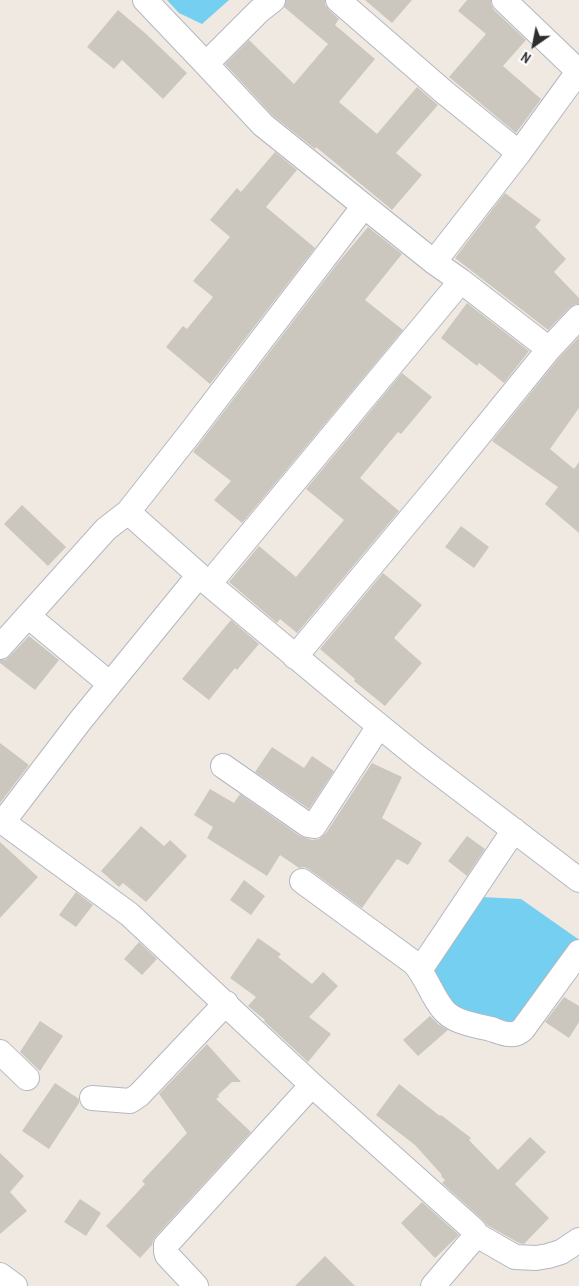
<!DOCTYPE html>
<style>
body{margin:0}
#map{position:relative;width:579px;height:1286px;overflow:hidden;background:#efe9e1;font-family:"Archivo Narrow",sans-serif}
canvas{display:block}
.north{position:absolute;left:509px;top:20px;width:50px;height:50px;-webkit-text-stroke:4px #fff;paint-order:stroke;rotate:213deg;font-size:14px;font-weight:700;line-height:20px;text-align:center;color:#2e2e2e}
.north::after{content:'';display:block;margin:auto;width:18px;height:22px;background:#2e2e2e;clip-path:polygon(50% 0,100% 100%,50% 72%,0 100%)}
</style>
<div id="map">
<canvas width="579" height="1286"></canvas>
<div class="north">N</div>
</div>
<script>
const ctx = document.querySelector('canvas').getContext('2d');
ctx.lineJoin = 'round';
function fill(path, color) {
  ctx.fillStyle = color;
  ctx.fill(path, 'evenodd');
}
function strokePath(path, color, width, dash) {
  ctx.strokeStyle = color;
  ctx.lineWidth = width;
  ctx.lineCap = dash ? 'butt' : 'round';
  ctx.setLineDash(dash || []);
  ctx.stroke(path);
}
const water = new Path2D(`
 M 167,0 L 229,0 L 202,24 L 179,13 Z
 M 481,897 L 521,899 L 578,939 L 509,1026 L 457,1013 L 433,971 Z`);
const building = new Path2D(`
 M 286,0 L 325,0 L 325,5 L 329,10 L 339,19 L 335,25 L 375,59 L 339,102 L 377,134 L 417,87 L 438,105 L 396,153 L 422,175 L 392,210 L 344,170 L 316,147 L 315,149 L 272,115 L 225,64 L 249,40 L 294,84 L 328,44 L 284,7 Z
 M 365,0 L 412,0 L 392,23 Z
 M 467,0 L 491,0 L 491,4 L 494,10 L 526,40 L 503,66 L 541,99 L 516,133 L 449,77 L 486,34 L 458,11 Z
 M 118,10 L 145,33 L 187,73 L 163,99 L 122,60 L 114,69 L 87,47 Z
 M 275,152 L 297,170 L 266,207 L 315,248 L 210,384 L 166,347 L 183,326 L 187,329 L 213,297 L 193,281 L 230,237 L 210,220 L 237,188 L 241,192 Z
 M 505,193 L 541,220 L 535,227 L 566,259 L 554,272 L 579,298 L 579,304 L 575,304 L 569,308 L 548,330 L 455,258 Z
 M 368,227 L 402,254 L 365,300 L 403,330 L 242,523 L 214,500 L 231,481 L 193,452 L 337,264 Z
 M 467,303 L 529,351 L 504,383 L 479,363 L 477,366 L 441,338 Z
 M 579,337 L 579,408 L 550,449 L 574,469 L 579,462 L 579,533 L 545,504 L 558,487 L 492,441 L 559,358 Z
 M 402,373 L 432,397 L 401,434 L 398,432 L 360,478 L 399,511 L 297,633 L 280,619 L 277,623 L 229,582 L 259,546 L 296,577 L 344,520 L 306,489 Z
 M 22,505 L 66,547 L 48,566 L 4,524 Z
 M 461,526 L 489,547 L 474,568 L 445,547 Z
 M 383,573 L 422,605 L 394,638 L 422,663 L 385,706 L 354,681 L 355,679 L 320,649 Z
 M 231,620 L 259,644 L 237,670 L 235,668 L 209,700 L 182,679 Z
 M 29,636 L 59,660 L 35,690 L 0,663 L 0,660 L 5,660 L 10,656 Z
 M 0,743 L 29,765 L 0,803 Z
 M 272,747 L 304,768 L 312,756 L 334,771 L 309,809 L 255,772 Z
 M 372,763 L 402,777 L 382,818 L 422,843 L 408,865 L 397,859 L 362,908 L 310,870 L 304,867 L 299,868 L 280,855 L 267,876 L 207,838 L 213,827 L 194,815 L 210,789 L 234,803 L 240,794 L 300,836 L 312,840 L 319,839 L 326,833 Z
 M 141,826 L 164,846 L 170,840 L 187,856 L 146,902 L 123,883 L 119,887 L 101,871 Z
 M 467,836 L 485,849 L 467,876 L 448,861 Z
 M 0,842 L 38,877 L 0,918 Z
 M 244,880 L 265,896 L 251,915 L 230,900 Z
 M 76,892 L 93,905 L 76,927 L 59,915 Z
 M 258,938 L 281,954 L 278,957 L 312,984 L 323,972 L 338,986 L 309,1017 L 331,1034 L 308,1062 L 264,1021 L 265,1020 L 248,1006 L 256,997 L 230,978 Z
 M 139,942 L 157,959 L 142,975 L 124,959 Z
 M 564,997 L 579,1006 L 579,1022 L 569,1038 L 545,1022 Z
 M 430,1016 L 438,1024 L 448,1030 L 418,1056 L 403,1040 Z
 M 40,1021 L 63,1036 L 40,1071 L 20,1052 Z
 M 207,1044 L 241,1082 L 232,1082 L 218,1095 L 219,1097 L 216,1099 L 251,1132 L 156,1236 L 153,1241 L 152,1245 L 140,1258 L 106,1226 L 145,1184 L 142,1181 L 187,1133 L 159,1094 Z
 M 55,1083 L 79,1099 L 79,1103 L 49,1149 L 22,1131 Z
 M 399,1084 L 440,1116 L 441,1115 L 471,1138 L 469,1140 L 498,1170 L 530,1137 L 546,1152 L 515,1184 L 549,1218 L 524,1244 L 519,1243 L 487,1225 L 483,1220 L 442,1183 L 445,1180 L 441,1176 L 442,1175 L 415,1145 L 376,1115 Z
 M 0,1153 L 24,1176 L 10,1192 L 27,1211 L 0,1234 Z
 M 80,1199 L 101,1213 L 86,1236 L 64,1222 Z
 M 422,1202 L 459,1235 L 435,1258 L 401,1223 Z
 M 325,1256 L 355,1286 L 295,1286 Z`);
const minor = new Path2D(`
 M 338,0 L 444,92 L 519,153
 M 206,64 L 259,11 L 273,0
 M 434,262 L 519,153 L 575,76 L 575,70 L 573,66 L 504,0
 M 461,281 L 549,349 L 579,317
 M 128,512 L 209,584 L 361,711 L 419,758 L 579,880
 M 209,584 L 461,281 L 434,262 L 364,206
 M 28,616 L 110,684
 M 0,647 L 106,529 L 128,512 L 191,432 L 364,206 L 263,125 L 206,64 L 145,0
 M 295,657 L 441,482 L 549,349
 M 223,766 L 308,825 L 314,826 L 379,726
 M 0,820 L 129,914 L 312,1085 L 474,1230 L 475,1234 L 474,1238 L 433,1286
 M 3,822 L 80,721 L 199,575
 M 302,881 L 414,963 C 426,976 431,994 442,1008 C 453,1023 475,1025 491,1029 C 497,1031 503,1034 509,1034 C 515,1035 519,1033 523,1029 L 579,952
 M 420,970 L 514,830
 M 0,1052 L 27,1078
 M 92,1098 L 130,1101 L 139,1095 L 226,1003
 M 475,1234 L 515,1257 L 536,1258 L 548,1256 L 561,1252 L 579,1240
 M 0,1275 L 15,1286
 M 196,1286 L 167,1255 L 166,1251 L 166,1245 L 312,1085`);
fill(water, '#75cff0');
fill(building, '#cbc7bf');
strokePath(minor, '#b4b7c1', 26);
strokePath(minor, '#fff', 24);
</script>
